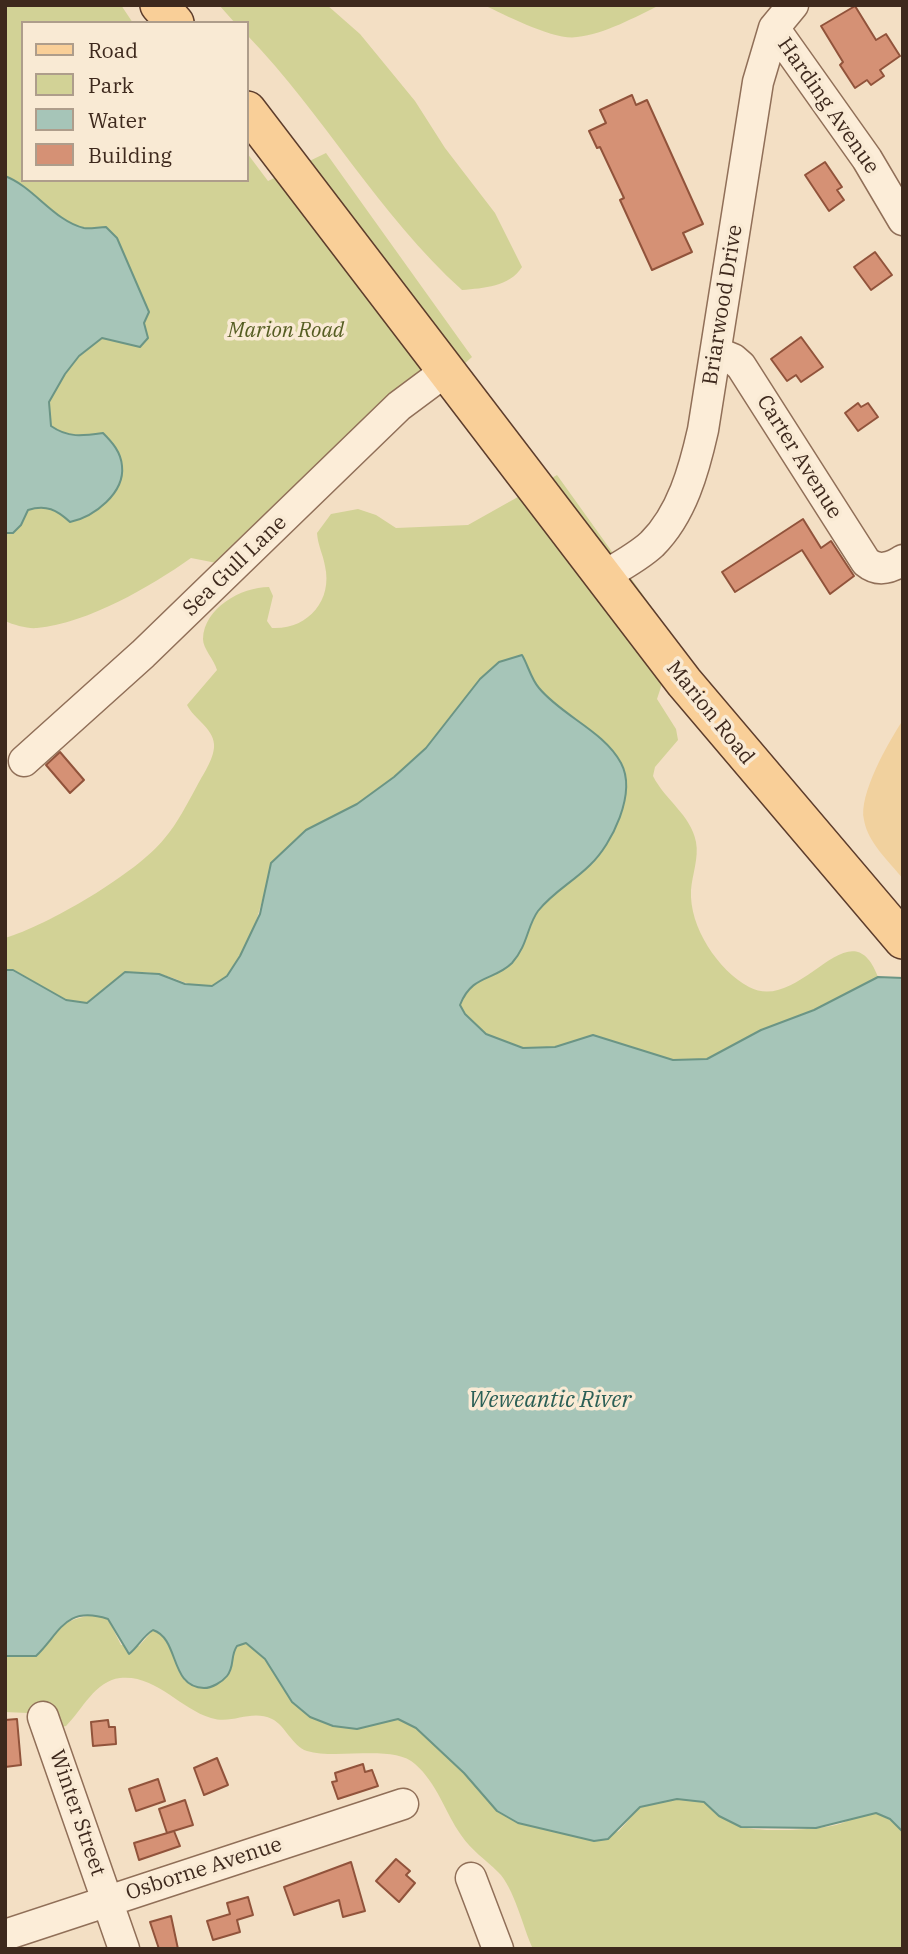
<!DOCTYPE html>
<style>
body{margin:0}
#map{position:relative;width:908px;height:1954px;overflow:hidden;background:#f3dfc4;font-family:"IBM Plex Serif",serif}
canvas{display:block}
.frame{position:absolute;inset:0;border:7px solid #3e291d;pointer-events:none}
.legend{position:absolute;left:21px;top:21px;width:228px;height:161px;box-sizing:border-box;background:#f9ead4;border:2px solid #ae9d8b;margin:0;padding:9px 12px;list-style:none;font-size:21px;color:#3e291d}
.legend li{display:flex;align-items:center;gap:14px;height:35px}
.legend b{width:35px;border:2px solid #ae9d8b}
</style>
<div id="map">
<canvas width="908" height="1954"></canvas>
<div class="frame"></div>
<ul class="legend">
<li><b style="height:9px;background:#f9cf98"></b>Road</li>
<li><b style="height:19px;background:#d2d296"></b>Park</li>
<li><b style="height:19px;background:#a6c5b8"></b>Water</li>
<li><b style="height:19px;background:#d59175"></b>Building</li>
</ul>
</div>
<script>
const ctx = document.querySelector('canvas').getContext('2d');
ctx.lineJoin = 'round';
function fill(path, color) {
  ctx.fillStyle = color;
  ctx.fill(path, 'evenodd');
}
function strokePath(path, color, width, dash) {
  ctx.strokeStyle = color;
  ctx.lineWidth = width;
  ctx.lineCap = dash ? 'butt' : 'round';
  ctx.setLineDash(dash || []);
  ctx.stroke(path);
}
function drawText(font, color, halo, rows, align = 'center') {
  ctx.font = font + ' "IBM Plex Serif",serif';
  ctx.lineWidth = 7;
  ctx.setLineDash([]);
  ctx.textBaseline = 'middle';
  ctx.strokeStyle = halo;
  ctx.fillStyle = color;
  for (const [text, x, y, turn = 0] of rows) {
    ctx.save();
    ctx.translate(x, y);
    ctx.rotate((+turn || 0) * Math.PI / 180);
    ctx.textAlign = isNaN(turn) ? turn : align;
    if (halo) ctx.strokeText(text, 0, 0);
    ctx.fillText(text, 0, 0);
    ctx.restore();
  }
}
const green = new Path2D(`
 M 5,5 L 121,5 L 133,23 L 23,23 L 23,180 L 247,180 L 247,153 L 268,181 L 326,153 L 472,357 L 237,567 L 191,558 C 150,587 88,623 37,628 C 28,629 14,625 5,621 L 5,533 L 13,533 L 5,519 L 103,433 C 82,436 68,438 51,426 C 50,419 48,410 49,403 C 54,376 82,353 102,338 L 120,340 L 147,337 L 144,323 L 149,312 L 117,238 L 106,227 C 99,227 90,229 84,228 C 54,221 34,187 5,176 Z
 M 219,5 L 327,5 L 360,34 L 415,101 L 445,148 L 495,213 L 522,267 C 509,287 484,288 462,290 C 379,215 324,115 247,35 L 247,23 L 235,23 Z
 M 484,5 L 660,5 C 635,17 605,34 577,37 C 555,41 505,15 484,5 Z
 M 557,475 L 676,641 L 657,699 L 676,729 L 678,740 L 655,767 L 653,776 C 665,800 691,815 696,842 C 699,858 692,875 691,890 C 689,927 718,970 749,987 C 801,1015 850,903 878,977 L 814,1010 L 761,1030 L 707,1059 L 673,1060 L 593,1035 L 554,1047 L 523,1048 L 486,1034 L 465,1014 L 460,1005 C 473,974 495,981 512,962 C 528,944 526,932 536,914 C 549,891 576,882 592,863 C 599,855 604,845 610,836 L 269,873 C 263,900 244,980 211,986 C 192,989 176,977 158,974 C 148,972 136,972 125,972 L 88,1004 L 66,1000 L 14,970 L 5,970 L 5,938 C 47,926 137,873 164,839 C 178,823 188,802 198,784 C 204,773 215,757 214,744 C 213,728 194,719 187,705 L 217,670 C 214,659 203,649 203,639 C 204,608 241,587 269,587 L 273,596 L 267,621 L 272,628 C 307,630 333,601 325,566 C 323,554 318,546 317,533 L 331,514 L 358,509 L 376,515 L 396,528 L 468,525 Z
 M 93,1615 L 108,1619 L 121,1645 L 139,1646 L 153,1630 C 171,1636 175,1666 185,1681 L 232,1666 C 231,1653 233,1647 246,1643 L 265,1659 L 292,1702 L 379,1724 L 398,1719 L 416,1728 L 464,1773 L 497,1811 L 518,1823 L 594,1841 L 619,1831 L 640,1807 L 677,1799 L 704,1802 C 714,1811 725,1821 739,1826 C 758,1833 816,1830 836,1825 C 849,1822 863,1810 877,1813 C 888,1815 896,1825 903,1832 L 903,1949 L 533,1949 C 523,1928 514,1887 498,1872 C 485,1859 472,1851 461,1835 C 445,1812 437,1783 415,1764 C 394,1744 337,1760 307,1751 C 292,1746 285,1725 272,1719 C 250,1709 233,1725 211,1718 C 179,1708 155,1674 120,1678 C 95,1681 82,1710 66,1726 L 57,1728 L 28,1713 L 5,1712 L 5,1656 L 36,1656 C 60,1632 53,1622 93,1615 Z`);
const sand = new Path2D(`
 M 903,720 L 903,879 C 889,861 868,843 864,820 C 858,795 889,741 903,720 Z`);
const water = new Path2D(`
 M 5,176 C 34,187 54,221 84,228 C 90,229 99,227 106,227 L 117,238 L 149,312 L 144,323 L 148,338 L 140,347 L 102,338 L 79,356 L 65,374 L 49,402 L 51,426 C 68,438 82,436 103,433 C 112,442 121,452 122,466 C 125,493 94,517 70,522 C 57,510 46,504 28,510 L 21,525 L 13,533 L 5,533 Z
 M 522,655 C 528,665 531,679 539,688 C 562,716 604,731 621,763 C 637,793 612,844 590,865 C 573,882 553,892 538,911 C 527,926 528,945 512,963 C 494,981 472,974 460,1005 L 465,1014 L 486,1034 L 523,1048 L 555,1047 L 593,1035 L 673,1060 L 707,1059 L 761,1030 L 814,1010 L 878,977 L 903,978 L 903,1832 L 890,1819 L 876,1813 L 816,1828 L 741,1827 L 719,1816 L 704,1802 L 677,1799 L 640,1807 L 608,1839 L 594,1841 L 518,1823 L 497,1811 L 464,1773 L 416,1728 L 398,1719 L 357,1729 L 333,1726 L 310,1717 L 292,1702 L 265,1659 L 246,1643 L 237,1646 C 230,1656 235,1666 227,1676 C 222,1682 212,1688 204,1688 C 169,1687 180,1639 153,1630 C 143,1636 138,1647 129,1654 L 108,1619 C 65,1605 60,1633 36,1656 L 5,1656 L 5,970 L 13,970 L 66,1000 L 87,1003 L 125,972 L 159,974 L 185,984 L 212,986 L 227,976 L 240,956 L 260,914 L 271,863 L 306,830 L 357,804 L 394,777 L 426,748 L 480,679 L 499,662 Z`);
const building = new Path2D(`
 M 855,6 L 876,40 L 886,34 L 900,56 L 880,70 L 884,76 L 871,85 L 867,80 L 855,88 L 840,65 L 843,62 L 821,26 Z
 M 632,95 L 636,105 L 647,100 L 703,224 L 683,233 L 692,252 L 652,270 L 620,200 L 624,198 L 600,147 L 597,148 L 589,131 L 606,123 L 600,110 Z
 M 825,162 L 842,187 L 837,190 L 844,200 L 829,211 L 805,175 Z
 M 875,252 L 892,275 L 871,290 L 854,267 Z
 M 801,337 L 823,367 L 801,382 L 796,375 L 787,381 L 771,359 Z
 M 858,403 L 861,407 L 868,403 L 878,417 L 858,431 L 845,413 Z
 M 803,519 L 821,548 L 831,541 L 854,576 L 830,594 L 802,550 L 735,592 L 722,572 Z
 M 60,752 L 84,780 L 70,793 L 46,765 Z
 M 17,1719 L 21,1765 L 5,1767 L 5,1720 Z
 M 108,1720 L 109,1727 L 115,1727 L 116,1744 L 93,1746 L 91,1722 Z
 M 217,1758 L 228,1785 L 204,1795 L 194,1768 Z
 M 363,1764 L 365,1772 L 372,1770 L 378,1786 L 338,1799 L 332,1782 L 337,1781 L 335,1773 Z
 M 158,1779 L 165,1801 L 136,1811 L 129,1789 Z
 M 185,1800 L 193,1825 L 167,1833 L 159,1809 Z
 M 174,1831 L 180,1846 L 139,1860 L 134,1843 Z
 M 396,1859 L 410,1871 L 406,1875 L 415,1883 L 399,1902 L 376,1881 Z
 M 351,1862 L 365,1911 L 343,1917 L 339,1900 L 294,1915 L 284,1887 Z
 M 248,1897 L 253,1915 L 237,1920 L 240,1932 L 213,1940 L 207,1921 L 230,1914 L 227,1903 Z
 M 171,1916 L 178,1949 L 159,1949 L 150,1922 Z`);
const minor = new Path2D(`
 M 774,28 L 867,159 L 903,220
 M 716,352 L 733,359 L 741,366 L 866,562 C 878,572 891,568 903,560
 M 602,577 C 619,567 638,557 652,544 C 682,514 694,470 703,430 L 758,82 L 774,28 L 793,5
 M 24,761 L 143,654 L 399,406 L 446,371
 M 43,1717 L 124,1949
 M 471,1878 L 498,1949
 M 5,1935 L 403,1804`);
const major = new Path2D(`
 M 159,5 L 175,23
 M 247,110 L 684,682 L 903,940`);
const streetNames = [
 ["Harding Avenue",828,106,55],
 ["Briarwood Drive",723,305,-81],
 ["Carter Avenue",799,457,58],
 ["Sea Gull Lane",235,566,-44],
 ["Marion Road",710,713,51],
 ["Winter Street",77,1813,71],
 ["Osborne Avenue",204,1869,-18]
];
const parkNames = [
 ["Marion Road",286,331]
];
const waterNames = [
 ["Weweantic River",550,1400]
];
fill(green, '#d2d296');
fill(sand, '#f1d19e');
fill(water, '#a6c5b8');
strokePath(water, '#6b9585', 2);
fill(building, '#d59175');
strokePath(building, '#91533b', 2);
strokePath(minor, '#906f58', 33);
strokePath(major, '#5d3d2c', 40);
strokePath(minor, '#fcedd8', 30);
strokePath(major, '#f9cf98', 37);
drawText('21px', '#3e291d', '#f9ead4', streetNames);
drawText('italic 21px', '#555d22', '#f9ead4', parkNames);
drawText('italic 23px', '#2b5f56', '#f9ead4', waterNames);
</script>
